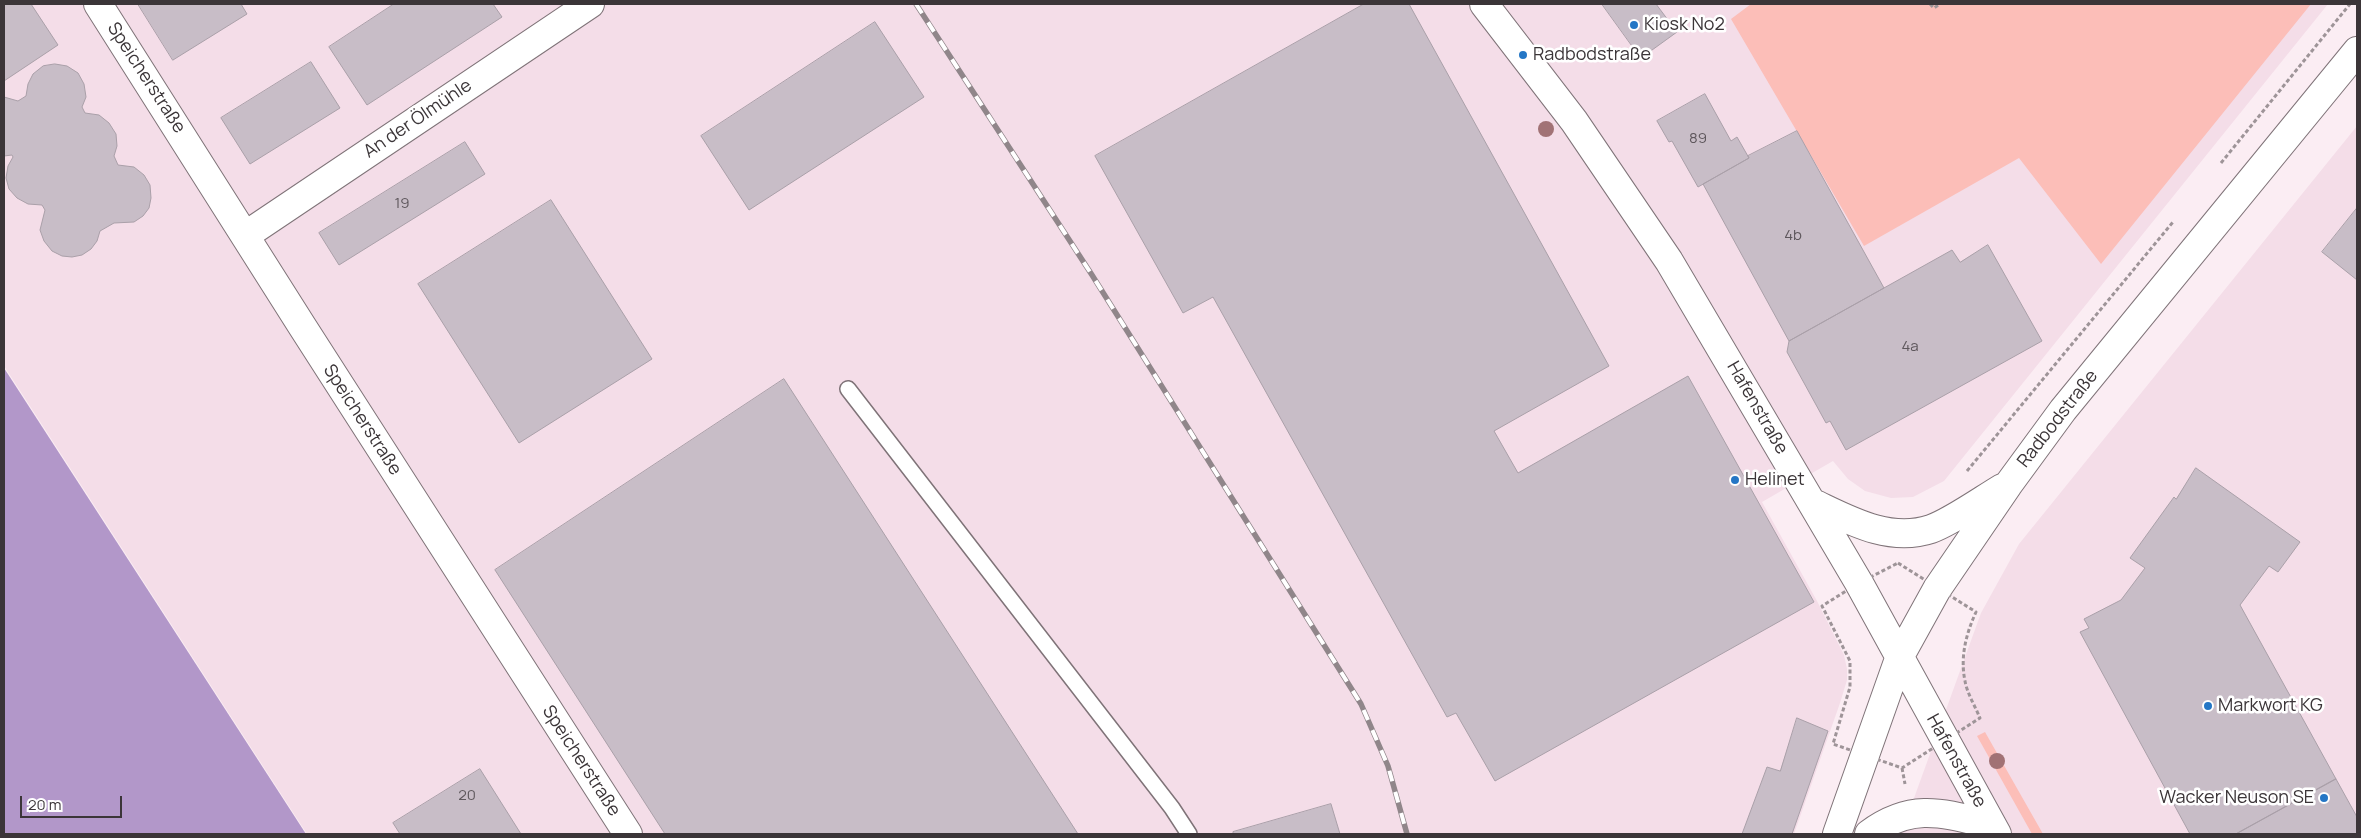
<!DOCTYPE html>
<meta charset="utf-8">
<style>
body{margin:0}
#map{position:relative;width:2361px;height:838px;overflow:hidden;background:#fbedf3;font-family:Manrope,sans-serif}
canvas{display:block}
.frame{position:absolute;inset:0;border:5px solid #3b3538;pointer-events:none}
.scale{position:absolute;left:20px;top:796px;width:102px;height:22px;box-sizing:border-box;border:2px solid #3b3538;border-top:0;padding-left:6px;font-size:15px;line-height:18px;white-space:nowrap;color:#3b3538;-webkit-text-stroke:4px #fff;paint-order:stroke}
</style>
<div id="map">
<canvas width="2361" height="838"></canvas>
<div class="frame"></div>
<div class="scale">20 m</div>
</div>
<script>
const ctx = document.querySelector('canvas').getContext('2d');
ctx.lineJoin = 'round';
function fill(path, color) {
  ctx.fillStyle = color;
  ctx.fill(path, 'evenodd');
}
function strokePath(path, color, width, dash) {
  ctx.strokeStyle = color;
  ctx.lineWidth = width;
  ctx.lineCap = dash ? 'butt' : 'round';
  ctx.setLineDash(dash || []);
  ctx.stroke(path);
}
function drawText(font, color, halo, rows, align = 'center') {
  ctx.font = font + ' Manrope,sans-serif';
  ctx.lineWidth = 5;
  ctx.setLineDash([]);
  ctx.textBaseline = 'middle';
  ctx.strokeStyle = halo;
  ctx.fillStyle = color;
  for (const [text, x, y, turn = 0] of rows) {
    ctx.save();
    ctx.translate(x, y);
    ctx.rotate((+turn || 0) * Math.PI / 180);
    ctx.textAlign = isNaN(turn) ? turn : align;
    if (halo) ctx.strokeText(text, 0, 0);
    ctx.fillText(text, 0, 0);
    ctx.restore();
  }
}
const built = new Path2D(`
 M 4,4 L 2328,4 L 1944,481 L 1913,497 L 1891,498 L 1865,491 L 1848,479 L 1833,461 L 1762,502 L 1817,601 L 1844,655 L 1847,669 L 1847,680 L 1840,703 L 1794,834 L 307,834 L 4,366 Z
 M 2357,126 L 2357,834 L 1901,834 L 1981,613 L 2019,544 Z`);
const green = new Path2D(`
 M 1751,4 L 2311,4 L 2101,264 L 2019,158 L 1864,246 L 1731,19 Z
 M 1985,732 L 2043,834 L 2032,834 L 1977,736 Z`);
const water = new Path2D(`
 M 4,368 L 306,834 L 4,834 Z`);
const building = new Path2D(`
 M 4,4 L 31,4 L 58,45 L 4,81 Z
 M 138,4 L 241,4 L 247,14 L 173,60 Z
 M 394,4 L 493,4 L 502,17 L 367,105 L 329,47 Z
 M 1364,4 L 1409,4 L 1609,366 L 1494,431 L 1518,473 L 1688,376 L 1814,602 L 1495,781 L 1456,713 L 1447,717 L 1213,297 L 1183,313 L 1095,156 Z
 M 1602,4 L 1656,4 L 1677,32 L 1641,58 Z
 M 875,22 L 924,97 L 749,210 L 701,136 Z
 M 311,62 L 340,108 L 250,164 L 221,118 Z
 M 55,64 L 67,66 L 78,73 L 84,84 L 86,97 L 82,107 L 85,113 L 99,115 L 109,123 L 116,134 L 117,146 L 114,156 L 118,165 L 134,167 L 144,175 L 150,185 L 151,198 L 149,208 L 143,216 L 134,222 L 114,223 L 100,231 L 97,241 L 91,249 L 82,255 L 72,257 L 62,256 L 52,251 L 44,241 L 40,230 L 45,210 L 42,205 L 28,204 L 17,198 L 9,189 L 6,178 L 8,166 L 13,157 L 12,155 L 4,156 L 4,97 L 18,101 L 26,96 L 28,84 L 33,74 L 43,66 Z
 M 1705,94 L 1731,141 L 1737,137 L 1749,158 L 1698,187 L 1672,141 L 1669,142 L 1657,121 Z
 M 1797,131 L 1884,288 L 1789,341 L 1703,184 L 1749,158 L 1748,156 Z
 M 465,142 L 485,174 L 339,265 L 319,233 Z
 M 551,200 L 652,359 L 519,443 L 418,284 Z
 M 2357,208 L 2357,280 L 2322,252 Z
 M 1988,245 L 2042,341 L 1846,450 L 1830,421 L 1826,423 L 1787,352 L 1789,341 L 1952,250 L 1960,262 Z
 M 784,379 L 1078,834 L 665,834 L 495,570 Z
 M 2196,468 L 2300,542 L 2278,572 L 2269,566 L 2240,605 L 2336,779 L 2236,834 L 2190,834 L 2080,632 L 2089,628 L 2084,619 L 2121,600 L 2145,568 L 2130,558 L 2174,497 L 2176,499 Z
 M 1797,718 L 1828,731 L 1792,834 L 1742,834 L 1767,767 L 1780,771 Z
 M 480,769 L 521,834 L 400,834 L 393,823 Z
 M 2336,779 L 2357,817 L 2357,834 L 2236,834 Z
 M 1331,804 L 1340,834 L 1233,834 L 1233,832 Z`);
const path = new Path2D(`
 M 1930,4 L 1934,8 L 1940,4
 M 2221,163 L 2350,4
 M 1967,471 L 2173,222
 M 1898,563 L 1976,612 C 1966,634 1960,657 1965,681 C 1967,693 1975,706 1980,718 L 1902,768 L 1833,744 L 1850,687 L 1850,661 L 1822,606 L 1859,583 Z
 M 1902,768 L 1905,784`);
const lane = new Path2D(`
 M 848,389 L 1172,808 L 1189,834`);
const street = new Path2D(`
 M 98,4 L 302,326 L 628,834
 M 246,235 L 590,4`);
const secondary = new Path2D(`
 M 1484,4 L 1574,121 L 1669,261 L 1859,583 L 1997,834
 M 1813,503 C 1849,520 1889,543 1931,529 C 1951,522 1982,500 2002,488
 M 1837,834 L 1900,656 L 1937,589 L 2008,485 L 2063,410 L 2357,51
 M 1869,834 C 1912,802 1943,813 1992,825`);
const rail = new Path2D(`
 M 916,4 L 1092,275 L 1361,704 L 1388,766 L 1407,834`);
const trees = [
 [1546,129],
 [1997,761]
];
const markers = [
 [1634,25,5,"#2476c5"],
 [1523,55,5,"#2476c5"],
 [1735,480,5,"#2476c5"],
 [2208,706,5,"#2476c5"],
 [2324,798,5,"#2476c5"]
];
const numberNames = [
 ["89",1698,139],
 ["19",402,204],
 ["4b",1793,236],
 ["4a",1910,347],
 ["20",467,796]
];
const poiNames = [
 ["Kiosk No2",1644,25],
 ["Radbodstraße",1533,55],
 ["Helinet",1745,480],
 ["Markwort KG",2218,706],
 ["Wacker Neuson SE",2314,798,"right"]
];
const streetNames = [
 ["Speicherstraße",146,78,57],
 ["An der Ölmühle",418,119,-34],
 ["Hafenstraße",1757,408,60],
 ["Radbodstraße",2058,419,-52],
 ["Speicherstraße",362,420,57],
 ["Speicherstraße",581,761,57],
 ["Hafenstraße",1956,761,61]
];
fill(built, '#f4dde8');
fill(green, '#fcbeb8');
fill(water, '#b297c9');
fill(building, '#c8bdc7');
strokePath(building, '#aaa0a9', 1);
strokePath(lane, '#7f7378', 18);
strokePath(street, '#7f7378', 30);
strokePath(secondary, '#7f7378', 30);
strokePath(path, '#9e9498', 3, [4, 2.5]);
strokePath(lane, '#fff', 15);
strokePath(street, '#fff', 28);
strokePath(secondary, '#fff', 28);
strokePath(rail, '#90868a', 5.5);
strokePath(rail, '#fff', 4, [11]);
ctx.fillStyle = '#a17275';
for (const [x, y] of trees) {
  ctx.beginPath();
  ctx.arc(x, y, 8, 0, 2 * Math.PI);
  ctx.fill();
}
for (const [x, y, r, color] of markers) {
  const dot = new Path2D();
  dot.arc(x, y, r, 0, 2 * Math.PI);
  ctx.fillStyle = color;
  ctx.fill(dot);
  strokePath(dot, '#fff', 2);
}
drawText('15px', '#5e575c', null, numberNames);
drawText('18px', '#3b3538', '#fff', poiNames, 'left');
drawText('18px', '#3b3538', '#fff', streetNames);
</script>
